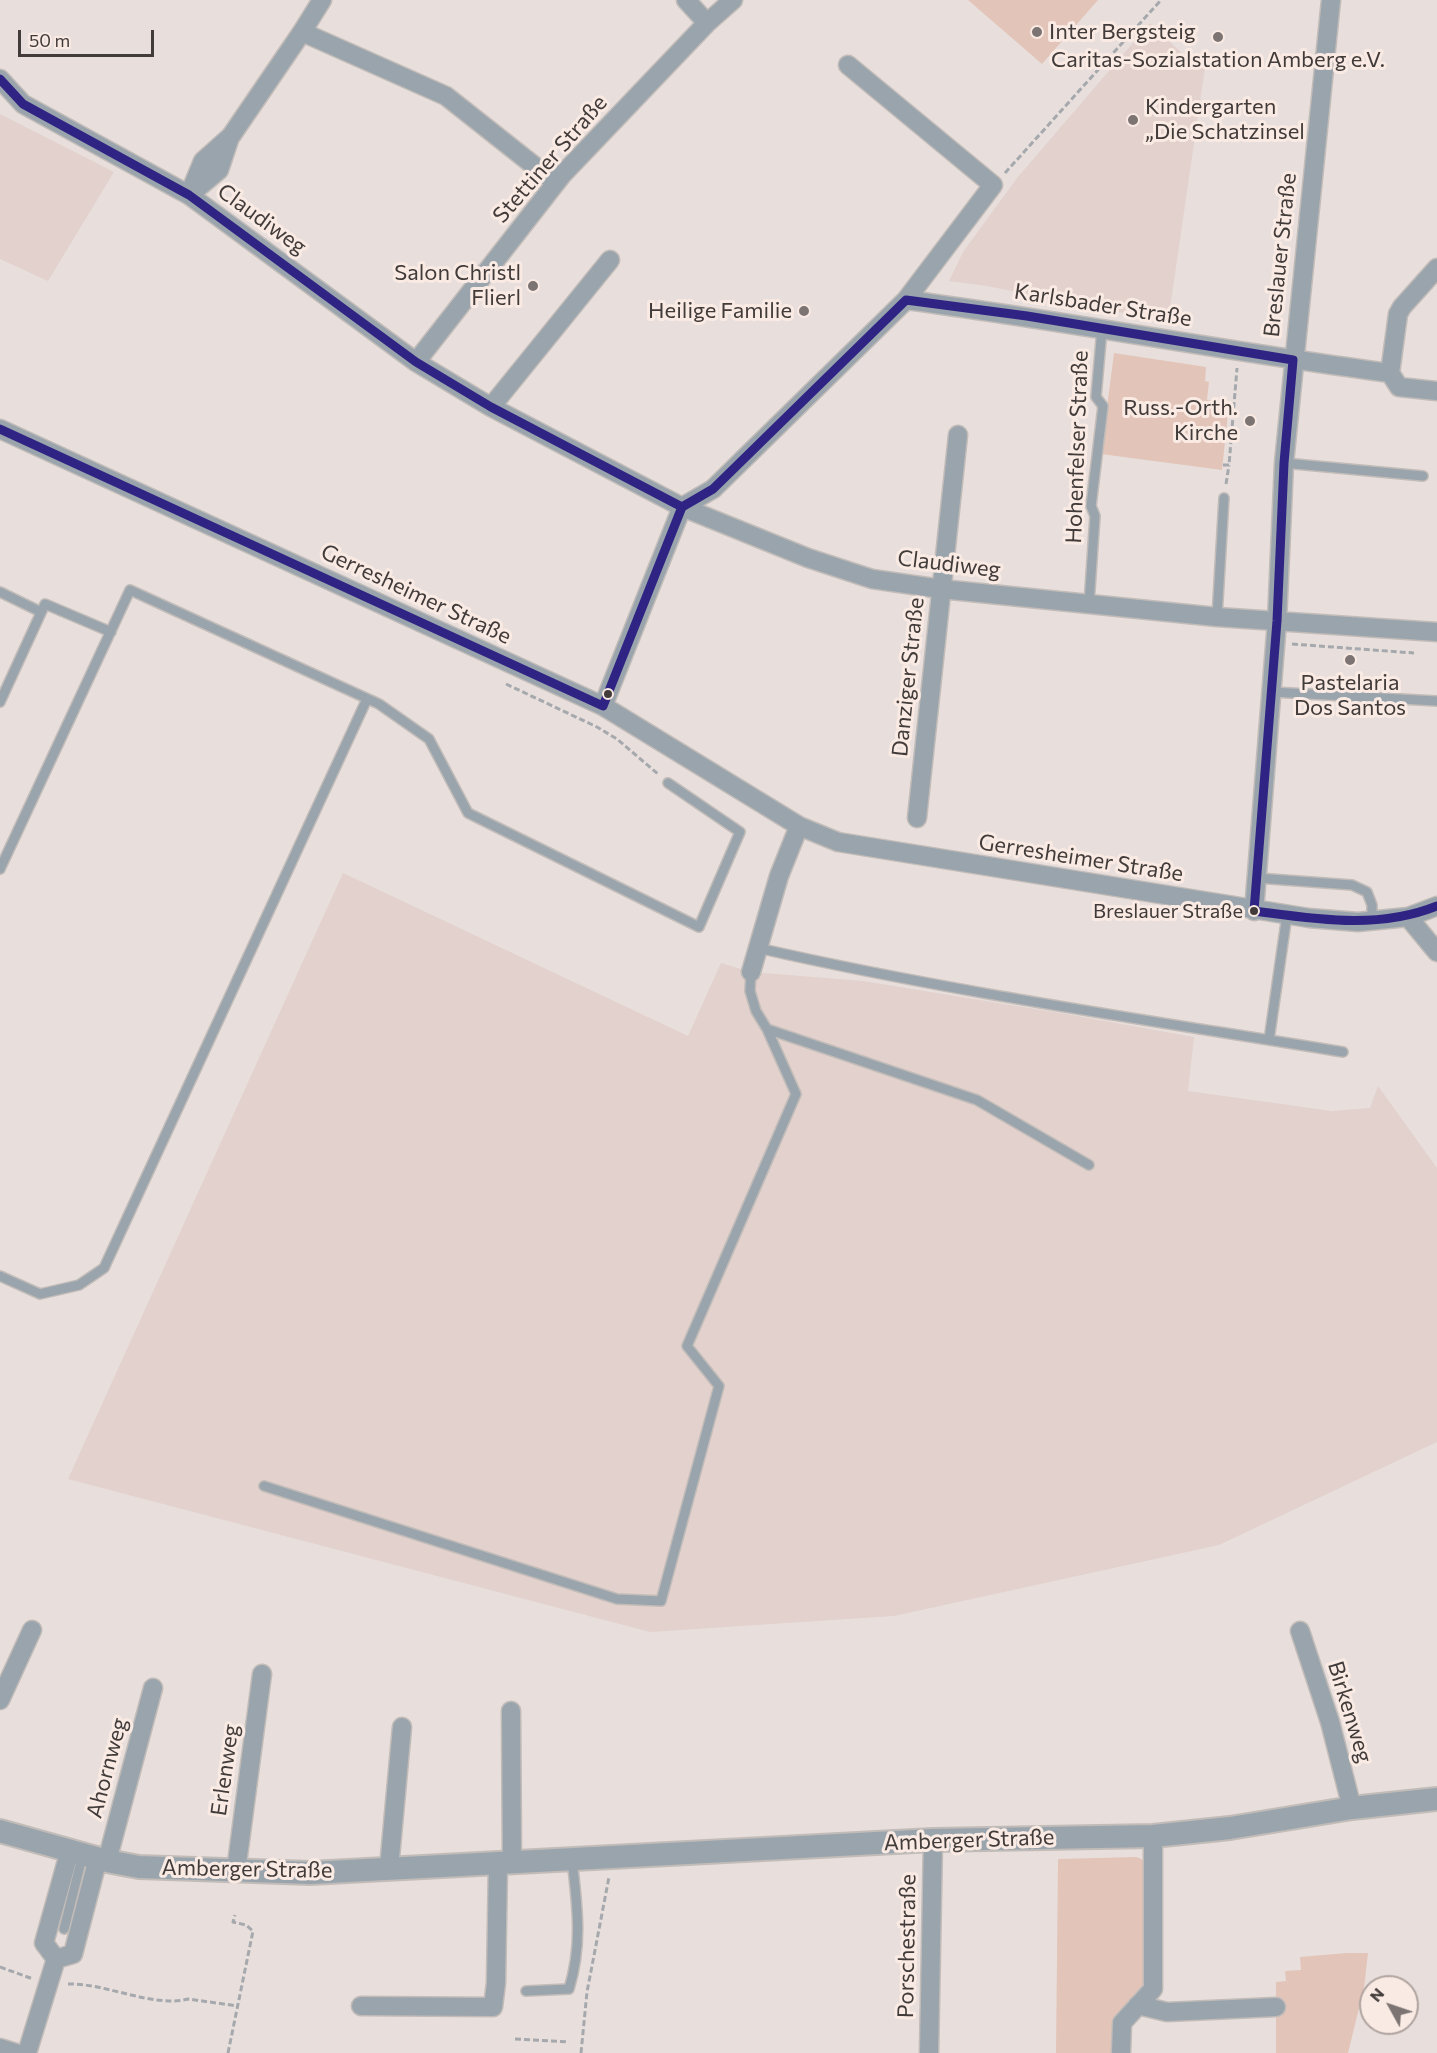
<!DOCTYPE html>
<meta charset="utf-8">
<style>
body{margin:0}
#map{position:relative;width:1437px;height:2053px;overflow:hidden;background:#e8dfdc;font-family:Commissioner,sans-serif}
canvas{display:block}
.north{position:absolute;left:1359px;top:1975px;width:60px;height:60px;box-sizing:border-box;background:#faeae4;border:2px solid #b0a4a0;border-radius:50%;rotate:310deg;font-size:16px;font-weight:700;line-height:24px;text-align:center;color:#413b39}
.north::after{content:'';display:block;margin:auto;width:21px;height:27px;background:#7b7472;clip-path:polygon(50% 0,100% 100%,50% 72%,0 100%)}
.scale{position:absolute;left:18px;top:30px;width:136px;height:27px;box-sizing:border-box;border:3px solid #413b39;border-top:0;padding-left:8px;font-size:18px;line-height:21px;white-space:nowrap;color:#413b39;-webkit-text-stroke:4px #faeae4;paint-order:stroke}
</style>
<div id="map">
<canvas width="1437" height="2053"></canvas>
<div class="north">N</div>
<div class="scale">50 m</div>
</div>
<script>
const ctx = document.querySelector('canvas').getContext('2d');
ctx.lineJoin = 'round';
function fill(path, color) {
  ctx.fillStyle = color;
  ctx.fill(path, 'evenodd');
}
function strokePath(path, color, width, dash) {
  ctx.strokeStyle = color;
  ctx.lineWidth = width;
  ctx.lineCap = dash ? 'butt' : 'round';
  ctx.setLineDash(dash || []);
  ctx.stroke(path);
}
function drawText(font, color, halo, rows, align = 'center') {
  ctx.font = font + ' Commissioner,sans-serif';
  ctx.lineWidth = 6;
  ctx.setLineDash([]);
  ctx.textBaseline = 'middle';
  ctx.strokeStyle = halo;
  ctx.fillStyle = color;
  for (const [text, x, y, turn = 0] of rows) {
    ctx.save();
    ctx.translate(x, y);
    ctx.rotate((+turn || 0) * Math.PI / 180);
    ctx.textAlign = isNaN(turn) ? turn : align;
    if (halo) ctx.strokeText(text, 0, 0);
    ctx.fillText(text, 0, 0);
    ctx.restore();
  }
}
const built = new Path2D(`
 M 1150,23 L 1185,56 L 1206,61 L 1168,322 L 987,286 L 949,281 L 963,252 L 1017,178 Z
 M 0,114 L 114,172 L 48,281 L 0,259 Z
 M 343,873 L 688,1036 L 721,963 L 751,972 L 863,981 L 1066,1014 L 1194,1037 L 1188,1091 L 1332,1111 L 1370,1108 L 1378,1086 L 1437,1168 L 1437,1442 L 1219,1545 L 894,1616 L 650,1632 L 68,1479 Z`);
const green = new Path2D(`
 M 968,0 L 1098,0 L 1042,64 Z
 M 1114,353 L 1206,367 L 1205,381 L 1209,382 L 1207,400 L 1229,403 L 1222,470 L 1101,454 Z
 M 1137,1857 L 1147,1862 L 1148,1987 L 1118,2053 L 1056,2053 L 1058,1859 Z
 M 1347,1953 L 1368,1953 L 1364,1988 L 1348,2053 L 1276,2053 L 1276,1982 L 1286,1981 L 1285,1971 L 1301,1970 L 1300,1957 Z`);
const path = new Path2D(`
 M 1005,173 L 1161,0
 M 1223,465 L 1229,465 L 1237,368
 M 1226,484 L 1229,465
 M 1292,644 L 1414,653
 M 506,684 L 597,727 L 617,739 L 658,774
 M 0,1967 L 33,1979
 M 68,1984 C 106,1983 153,2008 188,1999 L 238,2006
 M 515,2039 L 569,2042
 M 228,2053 L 253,1931 L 246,1925 L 233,1922 L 235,1915
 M 581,2053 L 587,1992 L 609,1877`);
const service = new Path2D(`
 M 1284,463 L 1423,476
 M 0,592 L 41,612
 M 1089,604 L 1095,516 L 1091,506 L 1103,406 L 1096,397 L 1102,329
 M 1217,617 L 1224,498
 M 1272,692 L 1437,701
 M 0,702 L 45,604 L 111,632
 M 0,869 L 130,590 L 379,704 L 429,739 L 468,813 L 699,927 L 740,832 L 668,783
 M 1257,878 L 1352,885 L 1367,892 L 1372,905 L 1372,921
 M 758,948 C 951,992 1148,1020 1343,1052
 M 767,1029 L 977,1100 L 1089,1165
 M 1269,1040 L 1287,915
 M 0,1276 L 40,1294 L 79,1285 L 104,1268 L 367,699
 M 264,1486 L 617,1599 L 661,1601 L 719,1386 L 687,1346 L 796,1094 L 767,1029 L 756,1011 L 750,991 L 751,972
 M 64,1929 L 83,1854
 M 526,1991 L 569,1989 C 583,1943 577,1905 572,1859`);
const minor = new Path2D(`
 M 686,0 L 707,23
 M 302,32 L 322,0
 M 0,79 L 23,104 L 189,195 L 416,362 L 491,407 L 682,507 L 808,558 L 872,579 L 941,589 L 1217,617 L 1437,632
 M 193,192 L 219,170 L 229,140
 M 189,195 L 203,161 L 231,136 L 302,32 L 446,96 L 556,183
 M 906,300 C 1067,321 1228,352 1390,373 L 1399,387 L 1437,391
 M 416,362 L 562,175 L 707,23 L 733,0
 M 1390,373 L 1398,314 L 1402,307 L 1437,268
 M 491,407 L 610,260
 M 0,429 L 603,706 L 799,826 L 838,842 L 1309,918 L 1358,922 L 1408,917 L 1437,906
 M 603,706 L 682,507 L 713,489 L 906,300 L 993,185 L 848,65
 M 917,818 L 958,435
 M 1254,911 L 1277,621 L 1284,463 L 1331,0
 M 1408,917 L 1437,952
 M 751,972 L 779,876 L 799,826
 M 1300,1631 L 1330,1722 L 1352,1808
 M 0,1700 L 32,1630
 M 511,1711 L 512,1862
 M 70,1850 L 44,1943 L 56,1959 L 73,1954 L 98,1858
 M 107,1861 L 153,1688
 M 389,1868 L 402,1727
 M 236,1871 L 262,1674
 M 1138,2005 L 1167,2012 L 1276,2007
 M 361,2006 L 493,2007 L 496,1983 L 498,1863
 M 0,2048 L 16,2053
 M 27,2053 L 56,1959
 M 929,2053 L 933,1840
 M 1121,2053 L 1122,2023 L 1153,1989 L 1153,1836`);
const tertiary = new Path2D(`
 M 0,1831 L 107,1861 L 139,1867 L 310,1873 L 933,1840 L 1153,1836 L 1230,1828 L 1352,1808 L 1437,1799`);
const bus1 = new Path2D(`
 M 0,79 L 23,104 L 189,195 L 416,362 L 491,407 L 682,507
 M 0,429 L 603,706 L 682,507 L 713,489 L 906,300 L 1027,316 L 1293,360 L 1284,463 L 1277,621 L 1254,911 C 1315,919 1378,930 1437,906`);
const markers = [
 [1037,32,6,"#7b7472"],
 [1218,37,6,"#7b7472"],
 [1133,120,6,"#7b7472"],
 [533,286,6,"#7b7472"],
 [804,311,6,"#7b7472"],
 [1250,421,6,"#7b7472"],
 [1350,660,6,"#7b7472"],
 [608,694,5,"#413b39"],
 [1254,911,5,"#413b39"]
];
const busNames = [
 ["Breslauer Straße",1243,911]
];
const poiNames = [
 ["Inter Bergsteig",1049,32,"left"],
 ["Caritas-Sozialstation Amberg e.V.",1218,60,"center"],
 ["Kindergarten",1145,107,"left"],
 ["„Die Schatzinsel",1145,132,"left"],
 ["Salon Christl",521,273],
 ["Flierl",521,298],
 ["Heilige Familie",792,311],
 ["Russ.-Orth.",1238,408],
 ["Kirche",1238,433],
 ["Pastelaria",1350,683,"center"],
 ["Dos Santos",1350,708,"center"]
];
const streetNames = [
 ["Stettiner Straße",550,159,-49],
 ["Claudiweg",262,219,36],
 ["Breslauer Straße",1280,255,-84],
 ["Karlsbader Straße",1103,305,9],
 ["Hohenfelser Straße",1077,447,-88],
 ["Claudiweg",949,564,7],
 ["Gerresheimer Straße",416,594,25],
 ["Danziger Straße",908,677,-84],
 ["Gerresheimer Straße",1081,858,9],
 ["Birkenweg",1350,1712,73],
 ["Ahornweg",107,1768,-75],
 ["Erlenweg",225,1770,-82],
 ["Amberger Straße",969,1840,-2],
 ["Amberger Straße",247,1869,1],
 ["Porschestraße",907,1946,-89]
];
fill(built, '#e2d1cc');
fill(green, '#e2c4b8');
strokePath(service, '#c2bcb9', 12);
strokePath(minor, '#c2bcb9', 21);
strokePath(tertiary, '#c2bcb9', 26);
strokePath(path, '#a5a8ac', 3, [6, 3]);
strokePath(service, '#9aa4ac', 9);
strokePath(minor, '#9aa4ac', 18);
strokePath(tertiary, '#9aa4ac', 22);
strokePath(bus1, '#2f2483', 9);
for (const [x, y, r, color] of markers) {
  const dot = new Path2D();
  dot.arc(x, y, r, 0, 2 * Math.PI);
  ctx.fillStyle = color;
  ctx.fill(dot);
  strokePath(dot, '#faeae4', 2);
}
drawText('20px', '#413b39', '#faeae4', busNames, 'right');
drawText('22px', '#413b39', '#faeae4', poiNames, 'right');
drawText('22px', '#413b39', '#faeae4', streetNames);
</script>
